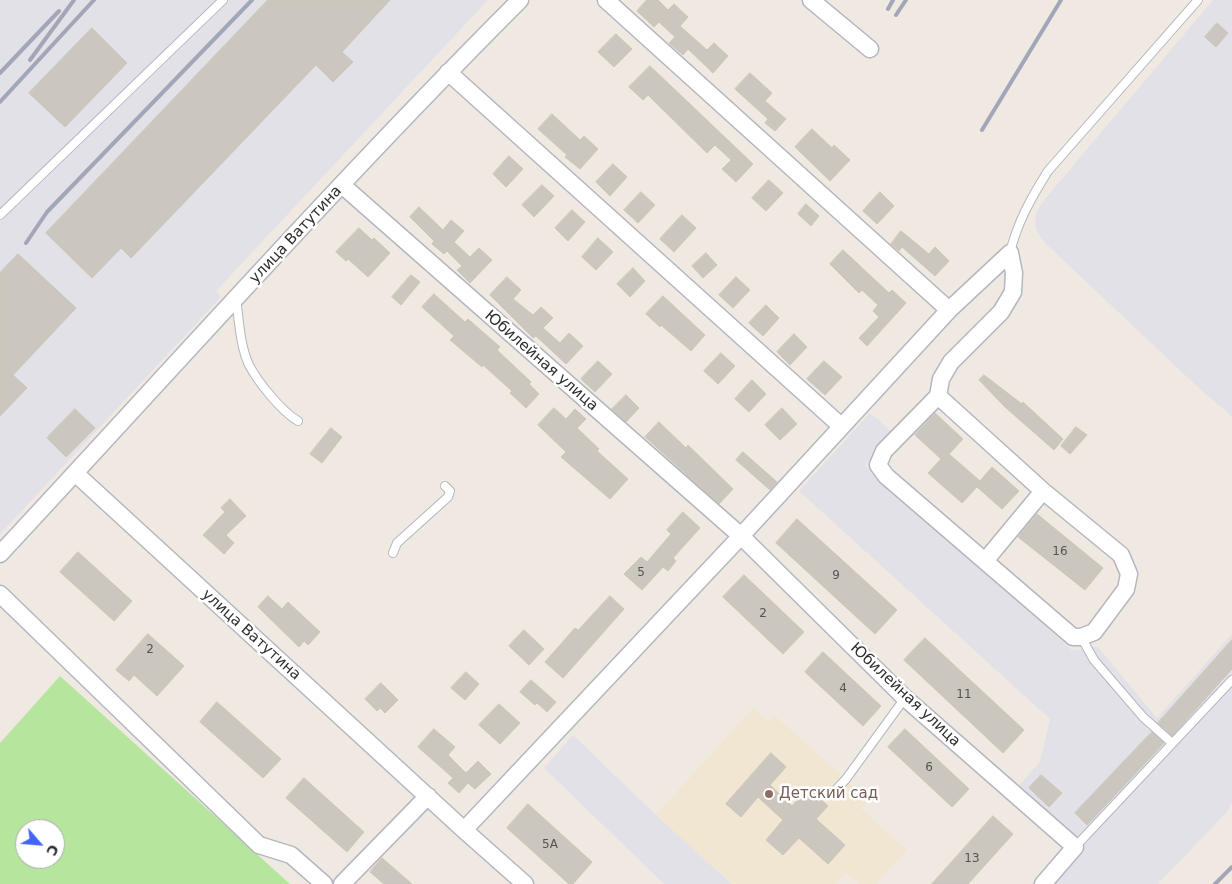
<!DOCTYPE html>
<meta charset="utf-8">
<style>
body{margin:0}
#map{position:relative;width:1232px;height:884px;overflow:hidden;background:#efe9e1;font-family:"DejaVu Sans",sans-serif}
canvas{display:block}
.north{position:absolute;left:15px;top:819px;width:50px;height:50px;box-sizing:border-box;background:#fff;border:1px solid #ababab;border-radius:50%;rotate:117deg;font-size:14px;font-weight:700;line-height:20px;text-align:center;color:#2e2e2e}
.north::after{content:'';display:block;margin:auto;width:18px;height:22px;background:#4264fb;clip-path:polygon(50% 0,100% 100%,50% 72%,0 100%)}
</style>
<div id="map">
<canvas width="1232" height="884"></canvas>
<div class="north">С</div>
</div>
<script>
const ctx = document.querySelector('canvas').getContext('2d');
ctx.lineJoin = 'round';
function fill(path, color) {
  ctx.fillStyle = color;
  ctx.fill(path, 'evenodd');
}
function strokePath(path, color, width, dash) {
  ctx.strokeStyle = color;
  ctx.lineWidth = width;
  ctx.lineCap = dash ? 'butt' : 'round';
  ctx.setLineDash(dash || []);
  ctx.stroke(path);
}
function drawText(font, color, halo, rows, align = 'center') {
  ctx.font = font + ' "DejaVu Sans",sans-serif';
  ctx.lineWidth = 5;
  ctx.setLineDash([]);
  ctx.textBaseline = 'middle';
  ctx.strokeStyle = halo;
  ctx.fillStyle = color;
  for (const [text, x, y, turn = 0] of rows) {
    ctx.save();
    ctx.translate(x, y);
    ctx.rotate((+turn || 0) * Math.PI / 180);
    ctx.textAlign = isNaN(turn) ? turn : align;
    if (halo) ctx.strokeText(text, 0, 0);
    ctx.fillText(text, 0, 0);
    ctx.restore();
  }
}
const industrial = new Path2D(`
 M 0,0 L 488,0 L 216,291 L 221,297 L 0,534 Z
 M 1213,0 L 1232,0 L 1232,416 L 1201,390 L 1045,243 L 1037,232 L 1035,223 L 1036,213 L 1044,200 Z
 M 870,413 L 892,432 L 865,466 L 1072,650 L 1098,647 L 1157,718 L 1232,634 L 1232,802 L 1227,812 L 1158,884 L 1032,884 L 1072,840 L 1016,789 L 1040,762 L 1050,719 L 799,491 Z
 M 573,735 L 656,815 L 732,884 L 664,884 L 544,768 Z`);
const education = new Path2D(`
 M 753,708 L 769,722 L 775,716 L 869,800 L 861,809 L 907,850 L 876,884 L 859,884 L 846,873 L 835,884 L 732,884 L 656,815 Z`);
const green = new Path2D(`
 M 60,676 L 290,884 L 0,884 L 0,743 ZM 25,829 L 55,829 L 55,859 L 25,859 Z`);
const building = new Path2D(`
 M 268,0 L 390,0 L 342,52 L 353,62 L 333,82 L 316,65 L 131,258 L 121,248 L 92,278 L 46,233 Z
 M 647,0 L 658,0 L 668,10 L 674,4 L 688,17 L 680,26 L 707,50 L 714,43 L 728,56 L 713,73 L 688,49 L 683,55 L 669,43 L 675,37 L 659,22 L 654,27 L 637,11 Z
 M 1217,23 L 1228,33 L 1216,47 L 1205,37 Z
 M 92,28 L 127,63 L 65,127 L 29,93 Z
 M 616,34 L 632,49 L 614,67 L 598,52 Z
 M 650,66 L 753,164 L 736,182 L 722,169 L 731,160 L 715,145 L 707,153 L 648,95 L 643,100 L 629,87 Z
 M 750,73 L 772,93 L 765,101 L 786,119 L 775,131 L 765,123 L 768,119 L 735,89 Z
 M 552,114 L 580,140 L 584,136 L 598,149 L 580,169 L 565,157 L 567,155 L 538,129 Z
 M 812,129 L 832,148 L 834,145 L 850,160 L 830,181 L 795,147 Z
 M 509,156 L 523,169 L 506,187 L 493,174 Z
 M 613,164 L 627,177 L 610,196 L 596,182 Z
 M 769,180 L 783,193 L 766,211 L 752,198 Z
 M 542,185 L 554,196 L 534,217 L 522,205 Z
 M 641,192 L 655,205 L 638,223 L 624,210 Z
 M 880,192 L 894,206 L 877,224 L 863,211 Z
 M 806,204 L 819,216 L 811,226 L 798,214 Z
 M 419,207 L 443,230 L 451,220 L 464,231 L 454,242 L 470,257 L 479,248 L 492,260 L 470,283 L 457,270 L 462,266 L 447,251 L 444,254 L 432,244 L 434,241 L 410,217 Z
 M 572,210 L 585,222 L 568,241 L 555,228 Z
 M 682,215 L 696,228 L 674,252 L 660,239 Z
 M 359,228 L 372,240 L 374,238 L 390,253 L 368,277 L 348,259 L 346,261 L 336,252 Z
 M 901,231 L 929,254 L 935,247 L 949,261 L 935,276 L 902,247 L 899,251 L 891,244 Z
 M 598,238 L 613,252 L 596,270 L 582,257 Z
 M 843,250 L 889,293 L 892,290 L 906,303 L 867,346 L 859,338 L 879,317 L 873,311 L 878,305 L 862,290 L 859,293 L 830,264 Z
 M 706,253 L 717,265 L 703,278 L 692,266 Z
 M 18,254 L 76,308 L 13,375 L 27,388 L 0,416 L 0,273 Z
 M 633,268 L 645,281 L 630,297 L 617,284 Z
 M 411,275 L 420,282 L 401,305 L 392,297 Z
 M 507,277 L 521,290 L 513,299 L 533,315 L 541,307 L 553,318 L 543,328 L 560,343 L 569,333 L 583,346 L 566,364 L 536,336 L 533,338 L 490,295 Z
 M 736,277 L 750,290 L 733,308 L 719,295 Z
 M 434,294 L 465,322 L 468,319 L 500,347 L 497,350 L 531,382 L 529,384 L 539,394 L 526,408 L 510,393 L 512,391 L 483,365 L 482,367 L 450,340 L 454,336 L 422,307 Z
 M 663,296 L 705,335 L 691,351 L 661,325 L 660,327 L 646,314 Z
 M 766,305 L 779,318 L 763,336 L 749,323 Z
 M 794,334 L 807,347 L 790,365 L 777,352 Z
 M 721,353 L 735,366 L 718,384 L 704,371 Z
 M 598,361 L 612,374 L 595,392 L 581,379 Z
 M 824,361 L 842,377 L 825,395 L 807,379 Z
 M 984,375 L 1022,404 L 1023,402 L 1063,439 L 1054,450 L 1005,407 L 979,380 Z
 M 752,380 L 766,394 L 749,412 L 735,399 Z
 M 626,395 L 639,408 L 626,422 L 612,409 Z
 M 554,408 L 566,419 L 575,409 L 586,419 L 577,428 L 599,449 L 597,451 L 628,479 L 610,499 L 561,457 L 566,452 L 538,425 Z
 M 782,408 L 797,424 L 780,440 L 765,425 Z
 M 75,409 L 95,428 L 66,457 L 47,438 Z
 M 935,413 L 963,439 L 949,454 L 980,481 L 992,467 L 1019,491 L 1002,509 L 977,487 L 962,503 L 928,473 L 941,459 L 915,435 Z
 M 659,422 L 686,448 L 688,445 L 733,489 L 719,504 L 645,437 Z
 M 1076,427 L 1087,435 L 1070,454 L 1061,446 Z
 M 331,428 L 342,437 L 322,463 L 310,454 Z
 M 743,452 L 777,482 L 770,490 L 736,460 Z
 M 230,499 L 246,516 L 226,535 L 234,543 L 224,554 L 203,535 L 225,512 L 221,508 Z
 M 683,512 L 700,528 L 673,558 L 676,561 L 668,571 L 663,567 L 642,590 L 624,574 L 641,557 L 647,562 L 671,534 L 667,530 Z
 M 1037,514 L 1103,568 L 1085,590 L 1018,537 Z
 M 797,519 L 897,610 L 875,634 L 776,543 Z
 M 78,552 L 132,601 L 114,621 L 60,572 Z
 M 744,575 L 804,632 L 783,654 L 723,597 Z
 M 268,596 L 282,609 L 288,602 L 320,632 L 308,645 L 304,641 L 299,647 L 258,607 Z
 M 610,596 L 624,609 L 563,678 L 545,662 L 575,628 L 578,630 Z
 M 524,630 L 544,649 L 529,665 L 509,646 Z
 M 148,634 L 184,666 L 157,696 L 134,675 L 129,681 L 116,670 Z
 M 925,638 L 1024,730 L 1003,753 L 904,660 Z
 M 1232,640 L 1232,669 L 1172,736 L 1158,723 Z
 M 823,652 L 881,706 L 863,726 L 805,672 Z
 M 466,672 L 479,684 L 465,700 L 451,688 Z
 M 531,680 L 556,702 L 547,712 L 537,703 L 535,705 L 520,692 Z
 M 381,683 L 398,700 L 385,713 L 380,708 L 377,711 L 365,699 Z
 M 217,702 L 281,759 L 263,778 L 200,722 Z
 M 499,704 L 520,723 L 500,744 L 479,725 Z
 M 434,729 L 455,747 L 448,755 L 466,773 L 478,761 L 491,774 L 475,789 L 468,783 L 459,793 L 448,783 L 453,778 L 418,747 Z
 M 905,729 L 969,789 L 952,807 L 888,747 Z
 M 1152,732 L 1164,743 L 1087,825 L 1075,813 Z
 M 771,753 L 786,767 L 770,785 L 792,806 L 808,788 L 828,806 L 816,819 L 845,845 L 828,864 L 799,838 L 783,855 L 766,840 L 783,820 L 758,797 L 741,817 L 726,804 Z
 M 1041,775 L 1062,793 L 1049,807 L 1029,788 Z
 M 304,778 L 364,832 L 347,852 L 286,798 Z
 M 528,804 L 592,862 L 573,884 L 569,884 L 507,828 Z
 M 993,816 L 1013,834 L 968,884 L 932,884 Z
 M 382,858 L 412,884 L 384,884 L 370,872 Z`);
const service = new Path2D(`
 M 0,215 L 223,0
 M 1010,253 C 1017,223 1031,198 1048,171 L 1198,0
 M 236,299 C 239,319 240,346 249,365 C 258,382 281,411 298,421
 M 393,553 L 397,543 L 448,497 L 450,491 L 445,486
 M 1081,637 L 1094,660 L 1143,717 L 1172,743
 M 833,793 L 846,779 L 905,698
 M 1075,847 L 1232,680`);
const minor = new Path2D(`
 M 606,0 L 949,310
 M 811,0 L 870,49
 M 448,72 L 841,426
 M 342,185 L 741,536 L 905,698 L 1075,847 L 1043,884
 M 75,473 L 464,830 L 525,884
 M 0,554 C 172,369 341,179 520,0
 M 985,561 L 1043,491
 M 0,594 L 259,845 L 291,855 L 324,884
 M 464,830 L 741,536 L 949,310 L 1010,253 L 1014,273 L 1013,292 L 1001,312 L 951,362 L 941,379 L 938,396 L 884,451 L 878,465 L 886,476 L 1073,637 L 1081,637 L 1094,632 L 1126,589 L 1129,574 L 1121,555 L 1043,491 L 938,396
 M 342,884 L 428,796`);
const rail = new Path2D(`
 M 888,9 L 893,0
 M 896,15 L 906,0
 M 30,60 L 74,0
 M 0,73 L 59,11
 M 0,102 L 94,0
 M 982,130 L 1061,0
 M 26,243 L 47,212 L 252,0
 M 1215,884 L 1232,867`);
const markers = [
 [769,794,5,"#8d6e63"]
];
const numberNames = [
 ["16",1060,552],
 ["5",641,573],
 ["9",836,576],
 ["2",763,614],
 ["2",150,650],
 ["4",843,689],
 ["11",964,695],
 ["6",929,768],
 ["5А",550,845],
 ["13",972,859]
];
const streetNames = [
 ["улица Ватутина",296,235,-47],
 ["Юбилейная улица",541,361,41],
 ["улица Ватутина",251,635,42],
 ["Юбилейная улица",905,695,43]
];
const educationNames = [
 ["Детский сад",779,794]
];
fill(industrial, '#e3e1e8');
fill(education, '#f0e6d1');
fill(green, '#b6e59e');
fill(building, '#cbc7bf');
strokePath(building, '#cbc5ba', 1);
strokePath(service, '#b4b7c1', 10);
strokePath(minor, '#b4b7c1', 19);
strokePath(service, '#fff', 8);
strokePath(minor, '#fff', 16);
strokePath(rail, '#a3a6b8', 4);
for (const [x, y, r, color] of markers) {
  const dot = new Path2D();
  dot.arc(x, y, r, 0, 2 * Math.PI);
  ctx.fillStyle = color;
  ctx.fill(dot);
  strokePath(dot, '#fff', 2);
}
drawText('12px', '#555452', null, numberNames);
drawText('15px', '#2e2e2e', '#fff', streetNames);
drawText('15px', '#785e54', '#fff', educationNames, 'left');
</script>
